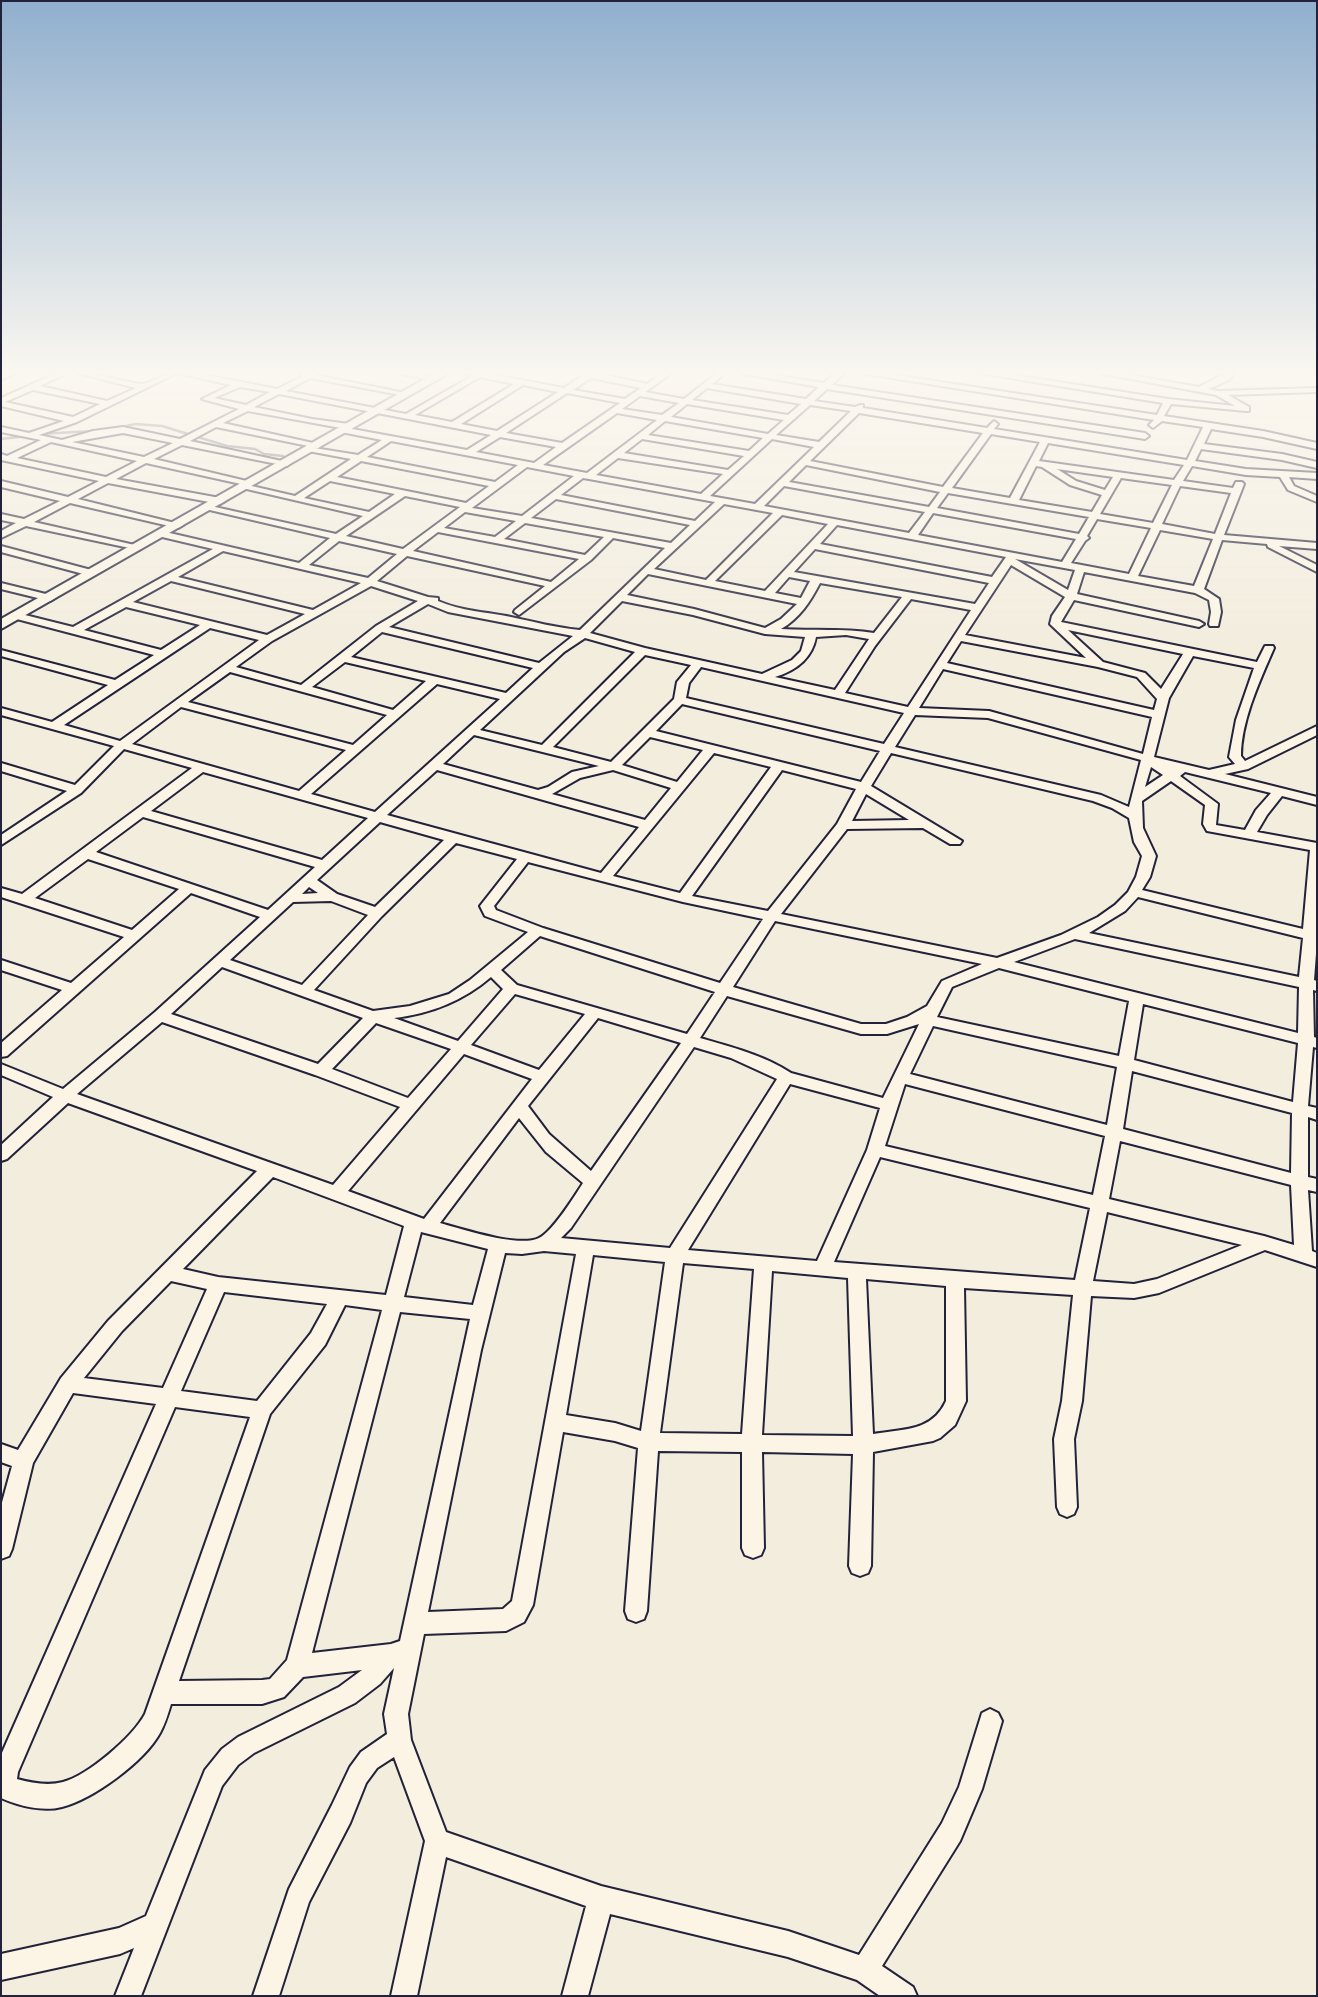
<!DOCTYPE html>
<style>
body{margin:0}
#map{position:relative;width:1318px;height:1997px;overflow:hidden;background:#f3edde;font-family:"Gochi Hand",sans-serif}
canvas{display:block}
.frame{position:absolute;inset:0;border:2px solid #22223b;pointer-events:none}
</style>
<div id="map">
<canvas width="1318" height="1997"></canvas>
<div class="frame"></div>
</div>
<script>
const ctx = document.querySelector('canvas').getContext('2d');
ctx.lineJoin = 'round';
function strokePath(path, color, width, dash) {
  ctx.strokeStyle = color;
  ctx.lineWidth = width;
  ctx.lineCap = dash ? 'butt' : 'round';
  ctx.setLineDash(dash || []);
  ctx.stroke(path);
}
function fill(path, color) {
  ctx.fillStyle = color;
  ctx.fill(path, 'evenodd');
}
const stream = new Path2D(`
 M 113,429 L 135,424 L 162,426 L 227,446 L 255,449 L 264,454 L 283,456
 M 39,434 L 94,431
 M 1,439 L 27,436`);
const street = new Path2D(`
 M 5,373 L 16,373 L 1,380 L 1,375 Z
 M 57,373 L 68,373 L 40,386 L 107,401 L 136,388 L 78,373 C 100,373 119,381 140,384 C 149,385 163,373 177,373 L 77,422 L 39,435 L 62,440 L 93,431 L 123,427 L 180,439 L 239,409 L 202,399 L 231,385 L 177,373 L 196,373 L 277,389 L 301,377 L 301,373 L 318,373 L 316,375 L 410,394 L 406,396 L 310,378 L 286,391 L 406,414 L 472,376 L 465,373 L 484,373 L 564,388 L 582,376 L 578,373 L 597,373 L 647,384 L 662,373 L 672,373 L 645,392 L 684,399 L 717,373 L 726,373 L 712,384 L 806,399 L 819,387 L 739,373 L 761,373 L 824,383 L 835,373 L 844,373 L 832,385 L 1145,433 L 1149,436 L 1145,439 L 827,389 L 814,401 L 855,407 L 860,405 L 863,405 L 863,408 L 987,428 L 994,421 L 998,424 L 994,429 L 1187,460 L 1203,427 L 1162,421 L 1153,428 L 1149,425 L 1154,420 L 860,373 L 882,373 L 1157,415 L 1163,403 L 979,373 L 1001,373 L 1168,399 L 1235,406 L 1216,395 L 1099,373 L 1119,373 L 1199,387 L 1226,373 L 1234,373 L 1229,380 L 1209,389 L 1218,391 L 1317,388 L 1317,392 L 1228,395 L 1249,407 L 1249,411 L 1246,411 L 1171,404 L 1164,416 L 1263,431 L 1317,443 L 1317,449 L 1263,437 L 1211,429 L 1204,444 L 1282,454 L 1317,462 L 1317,468 L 1282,460 L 1201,449 L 1195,461 L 1246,469 L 1317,473 L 1317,479 L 1289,477 L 1294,486 L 1317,496 L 1317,502 L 1288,490 L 1280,477 L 1246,475 L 1192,466 L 1183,481 L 1233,488 L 1236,482 L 1242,482 L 1244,484 L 1224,535 L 1317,543 L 1317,549 L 1279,546 L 1317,565 L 1317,572 L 1268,547 L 1267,544 L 1222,540 L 1204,589 L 1219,599 L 1221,612 L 1218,626 L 1210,626 L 1209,624 L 1211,612 L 1209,600 L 1195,593 L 1084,572 L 1077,594 L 1199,621 L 1204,624 L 1199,627 L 1074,600 L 1061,622 L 1257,662 L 1265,646 L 1273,646 L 1274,648 C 1260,680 1241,721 1241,756 L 1245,761 L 1317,726 L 1317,735 L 1248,769 L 1225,774 L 1317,797 L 1317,805 L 1282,796 L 1267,815 L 1257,832 L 1317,843 L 1317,941 L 1314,980 L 1317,981 L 1317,991 L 1313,990 L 1314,1037 L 1317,1038 L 1317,1048 L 1313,1047 L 1308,1106 L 1317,1108 L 1317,1120 L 1308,1117 L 1308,1177 L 1317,1179 L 1317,1192 L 1308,1190 L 1312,1251 L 1317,1253 L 1317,1267 L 1265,1250 L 1159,1293 L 1134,1298 L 1091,1296 L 1082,1401 L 1074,1439 L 1077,1507 L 1074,1514 L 1067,1517 L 1060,1514 L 1057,1507 L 1054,1439 L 1062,1401 L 1073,1295 L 964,1288 L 966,1401 L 955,1425 L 940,1438 L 933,1441 L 873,1452 L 871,1566 L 868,1573 L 860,1576 L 852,1573 L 849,1566 L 853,1454 L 762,1452 L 764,1548 L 761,1555 L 753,1558 L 745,1555 L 742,1548 L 742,1452 L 658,1451 L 647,1611 L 644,1619 L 636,1622 L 628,1619 L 625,1611 L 638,1448 L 615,1441 L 563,1432 L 533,1605 L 524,1622 L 506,1631 L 424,1634 L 408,1714 L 411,1740 L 446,1832 L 601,1886 L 788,1931 L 859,1955 L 942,1823 L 959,1787 L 982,1713 L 990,1709 L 998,1713 L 1002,1721 L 982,1789 L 960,1841 L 882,1966 L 913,1987 L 917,1996 L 880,1996 L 857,1980 L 788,1957 L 610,1914 L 588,1996 L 562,1996 L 586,1906 L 446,1857 L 417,1996 L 391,1996 L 425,1841 L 394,1757 L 377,1768 L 366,1783 L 350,1823 L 309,1902 L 279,1996 L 253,1996 L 289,1889 L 332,1805 L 350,1767 L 361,1752 L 387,1734 L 384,1714 L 394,1668 L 380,1684 L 355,1703 L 254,1753 L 238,1765 L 222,1786 L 141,1996 L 115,1996 L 134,1948 L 120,1954 L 1,1980 L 1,1954 L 119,1928 L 146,1916 L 205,1770 L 222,1749 L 238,1737 L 339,1687 L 362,1670 L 303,1677 L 284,1697 L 262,1704 L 171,1704 C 168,1714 165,1724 160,1733 C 144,1762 93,1799 62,1807 C 43,1812 19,1806 1,1798 L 1,1755 L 156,1404 L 73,1393 L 33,1463 L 12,1549 L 9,1556 L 1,1559 L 1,1506 L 12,1466 L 1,1462 L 1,1444 L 18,1450 L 61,1378 L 108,1321 L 257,1171 L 68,1103 L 7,1159 L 1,1161 L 1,1145 L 53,1097 L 1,1075 L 1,1064 L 63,1089 L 155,1012 L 260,917 L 191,893 L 7,1056 L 1,1057 L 1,1043 L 62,990 L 1,970 L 1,960 L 71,983 L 124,937 L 1,897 L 1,888 L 22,894 L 192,768 L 124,749 L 81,793 L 1,845 L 1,835 L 67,791 L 1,771 L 1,763 L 75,785 L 114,746 L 1,715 L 1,708 L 52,722 L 108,685 L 1,656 L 1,650 L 115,680 L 154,655 L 13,618 L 12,616 L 17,613 L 73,627 L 213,549 L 158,536 L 158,532 L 161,531 L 299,563 L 330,538 L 201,508 L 206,505 L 336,534 L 363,516 L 238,487 L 243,484 L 295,496 L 351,459 L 308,451 L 308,447 L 358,455 L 382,440 L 341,432 L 341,428 L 248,411 L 223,423 L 322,445 L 318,448 L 216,427 L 190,441 L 291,463 L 287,466 L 182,445 L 154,459 L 255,483 L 250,486 L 146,463 L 116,479 L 220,498 L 225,501 L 220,504 L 108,483 L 78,499 L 183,525 L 178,528 L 70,503 L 34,522 L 139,546 L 139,550 L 26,526 L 1,538 L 1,531 L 16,523 L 1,520 L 1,514 L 24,519 L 60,501 L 1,487 L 1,481 L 68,497 L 99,481 L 1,460 L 1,454 L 7,456 L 41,440 L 1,432 L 1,427 L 29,433 L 64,421 L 1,406 L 1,398 ZM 480,377 L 514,384 L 452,422 L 415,415 ZM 591,378 L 641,388 L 625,399 L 573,390 ZM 523,385 L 558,392 L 497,431 L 461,424 ZM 240,387 L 270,392 L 246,405 L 214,398 ZM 707,388 L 801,404 L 788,415 L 692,400 ZM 33,390 L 100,404 L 73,417 L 5,402 ZM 567,393 L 620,403 L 562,443 L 506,433 ZM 279,394 L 491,435 L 467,450 L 352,429 L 353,427 L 349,424 L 312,419 L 254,407 ZM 640,396 L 679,403 L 662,415 L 622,409 ZM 687,404 L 784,420 L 768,434 L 671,417 ZM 810,405 L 851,411 L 819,442 L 776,435 ZM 617,413 L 657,420 L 587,473 L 543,465 ZM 859,413 L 983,433 L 943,487 L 810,461 ZM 665,421 L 763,438 L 749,451 L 648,435 ZM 123,433 L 173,443 L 144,457 L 72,442 ZM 991,434 L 1040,442 L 1010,498 L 952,488 ZM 500,437 L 556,447 L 534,463 L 476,452 ZM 642,439 L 744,456 L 728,470 L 624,453 ZM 772,439 L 814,447 L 755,504 L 710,496 ZM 391,441 L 518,465 L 495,482 L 367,457 ZM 51,442 L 137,461 L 106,477 L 17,458 ZM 1048,443 L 1184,465 L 1174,480 L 1039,461 ZM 618,458 L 723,474 L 701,494 L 596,475 ZM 361,461 L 489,486 L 466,503 L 337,477 ZM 806,465 L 940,492 L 929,507 L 789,482 ZM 1036,466 L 1042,467 L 1070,485 L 1102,495 L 1092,512 L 1019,500 ZM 527,467 L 574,476 L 522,516 L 472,508 ZM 1057,469 L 1113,477 L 1105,490 L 1076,481 ZM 583,478 L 589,479 L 715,502 L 695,521 L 561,495 ZM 1121,478 L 1172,485 L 1153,523 L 1100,514 ZM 330,481 L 395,494 L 369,512 L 304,498 ZM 784,486 L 925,512 L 909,533 L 764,506 ZM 1180,486 L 1231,493 L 1215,534 L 1162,524 ZM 948,493 L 1089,517 L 1079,534 L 937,508 ZM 405,496 L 460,507 L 403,549 L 346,536 ZM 556,499 L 690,525 L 671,543 L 531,518 ZM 724,504 L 773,513 L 706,580 L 654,569 ZM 465,512 L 516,521 L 495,537 L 444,528 ZM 933,513 L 1076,539 L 1062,562 L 918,535 ZM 782,515 L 828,524 L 765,591 L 715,581 ZM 1097,519 L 1151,528 L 1129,574 L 1071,563 L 1085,541 L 1089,538 L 1087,536 ZM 525,523 L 604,537 L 585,555 L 504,539 ZM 837,525 L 1006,557 L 992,577 L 820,544 ZM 1160,530 L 1213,539 L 1194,586 L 1138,576 ZM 438,532 L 579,559 L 551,582 L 413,551 ZM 613,538 L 665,548 L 580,630 C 557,628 535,622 511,617 C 487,612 461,611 438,601 L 438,598 L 428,597 L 377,581 L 407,556 L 545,586 L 515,610 L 514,612 L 519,615 L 591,560 ZM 339,541 L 397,554 L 368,578 L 309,565 ZM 815,549 L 989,583 L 975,604 L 794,572 ZM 223,551 L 361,583 L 313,610 L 178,577 ZM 1015,559 L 1075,570 L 1068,590 ZM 1011,565 L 1065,597 L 1052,616 L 1050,624 L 1086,658 L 965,635 ZM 648,574 L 797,604 L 781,619 L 765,628 L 694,609 L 627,595 ZM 789,577 L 810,581 L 801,598 L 775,593 ZM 171,581 L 305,614 L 267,635 L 133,602 ZM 820,583 L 902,597 L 874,633 C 843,628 812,631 781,629 C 800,618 810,602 820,583 ZM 371,586 L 418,601 L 376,626 L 301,685 L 236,667 L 272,641 ZM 911,599 L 971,610 L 908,707 L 845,693 L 875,646 ZM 622,601 L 693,615 L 765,634 L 805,637 L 801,651 L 792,660 L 762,674 L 645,648 L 590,633 ZM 428,604 L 448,612 L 573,636 L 539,663 L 389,627 ZM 126,607 L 200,625 L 161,650 L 84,630 ZM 210,628 L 259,640 L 120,741 L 64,725 ZM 1068,630 L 1183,654 L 1161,689 L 1145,673 L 1103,662 ZM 382,632 L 533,668 L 506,693 L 351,657 ZM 846,635 L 869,639 L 835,690 L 775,677 C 795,671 812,659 816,637 ZM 585,638 L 635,652 L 542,745 L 480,730 L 564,652 ZM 961,641 L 1098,667 L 1137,677 L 1157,699 L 1154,710 L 947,663 ZM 645,655 L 691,665 L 677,682 L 674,699 L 611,762 L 553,747 ZM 1193,656 L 1254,668 L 1236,720 L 1229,757 L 1235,764 L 1209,770 L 1154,757 L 1169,698 ZM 345,662 L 426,681 L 393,710 L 312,687 ZM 701,667 L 904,713 L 884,744 L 686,698 L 689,683 ZM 943,669 L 1152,717 L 1143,754 L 989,711 L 919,708 ZM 230,672 L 387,715 L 353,745 L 188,702 ZM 437,684 L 500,699 L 375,812 L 311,794 ZM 682,704 L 880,751 L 861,782 L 656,731 ZM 181,707 L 346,750 L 299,791 L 132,744 ZM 915,715 L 988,718 L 1141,760 L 1129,807 L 1101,795 L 895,747 ZM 474,735 L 599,766 L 572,772 L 548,787 L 538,790 L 443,764 ZM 650,737 L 703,750 L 677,782 L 622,765 ZM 714,753 L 771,767 L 680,893 L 613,876 ZM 891,753 L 1093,801 L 1112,808 L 1129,818 L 1134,842 L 1142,856 L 1136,877 L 1128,892 L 1115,905 L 1098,917 L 1061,935 L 997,958 L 781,914 L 847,829 L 923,828 L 950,844 L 960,844 L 962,841 L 871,786 ZM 1151,767 L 1163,775 L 1145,787 ZM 437,770 L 639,827 L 601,873 L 387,815 ZM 613,770 L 671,788 L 645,820 L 552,794 L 580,778 ZM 782,770 L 856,789 L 837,824 L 768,911 L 692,896 ZM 203,772 L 368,818 L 322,860 L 151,811 ZM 1185,772 L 1271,793 L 1256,810 L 1245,830 L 1216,825 L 1218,804 L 1180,776 ZM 1171,781 L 1205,805 L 1203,824 L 1207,831 L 1310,850 L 1303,929 L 1142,890 L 1150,877 L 1156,856 L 1143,828 L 1142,801 ZM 866,794 L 909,820 L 852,821 ZM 143,817 L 315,867 L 268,910 L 96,852 ZM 380,822 L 444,840 L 375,907 L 337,894 L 317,880 ZM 456,843 L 517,859 L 480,906 L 485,916 L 528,932 L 470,980 L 449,994 L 410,1006 L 373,1011 L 314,990 L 382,916 ZM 88,859 L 179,889 L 132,930 L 35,898 ZM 528,862 L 683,902 L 763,919 L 720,983 L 543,928 L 496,910 L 494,906 ZM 309,887 L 318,893 L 302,894 ZM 1138,897 L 1303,938 L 1299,977 L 1089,933 L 1125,911 ZM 331,901 L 368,915 L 302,985 L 230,960 L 293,902 ZM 775,921 L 982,964 L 942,981 L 927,1006 L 907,1017 L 886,1024 L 861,1024 L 733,987 ZM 540,936 L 715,992 L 687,1034 L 517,985 L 501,970 ZM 1075,939 L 1299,987 L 1298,1033 L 1014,962 ZM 222,967 L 363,1018 L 318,1064 L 171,1014 ZM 999,968 L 1129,1001 L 1119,1056 L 937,1017 L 952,987 ZM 491,977 L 503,989 L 458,1041 L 394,1018 C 430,1014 463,1001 491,977 ZM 515,994 L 585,1014 L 539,1070 L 471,1045 ZM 727,996 L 861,1034 L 887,1034 L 919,1024 L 883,1098 L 791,1073 C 764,1055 731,1047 700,1038 ZM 1143,1004 L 1298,1043 L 1293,1102 L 1134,1060 ZM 598,1018 L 681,1043 L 591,1171 L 549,1134 L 528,1106 ZM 162,1022 L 315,1075 L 400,1107 L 333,1185 L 77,1094 ZM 376,1023 L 451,1049 L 408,1098 L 332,1069 ZM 933,1026 L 1117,1067 L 1107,1125 L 910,1074 ZM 694,1047 L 731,1058 L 777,1079 L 670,1248 L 561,1238 L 571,1228 ZM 464,1054 L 532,1079 L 424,1219 L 348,1191 ZM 1132,1071 L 1292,1113 L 1291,1173 L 1123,1129 ZM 790,1084 L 880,1108 L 867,1150 L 817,1261 L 688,1250 ZM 905,1084 L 1105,1136 L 1093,1195 L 885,1146 ZM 519,1118 L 546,1152 L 583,1183 C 574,1197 553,1231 539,1238 C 519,1248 462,1229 440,1223 ZM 1120,1141 L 1291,1185 L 1294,1245 L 1264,1236 L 1109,1199 ZM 880,1157 L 1090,1208 L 1075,1280 L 834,1262 ZM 273,1177 L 404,1226 L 386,1295 L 218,1277 L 183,1269 ZM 1107,1212 L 1242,1245 L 1157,1279 L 1134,1284 L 1093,1281 ZM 421,1232 L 488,1249 L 473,1305 L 404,1297 ZM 544,1251 L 576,1254 L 512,1601 L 503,1609 L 428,1612 L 481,1350 L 505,1253 L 522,1254 ZM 593,1255 L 665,1262 L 641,1431 L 615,1423 L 566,1415 ZM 683,1263 L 754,1269 L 742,1434 L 660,1433 ZM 772,1271 L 848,1278 L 853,1436 L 762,1435 ZM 866,1279 L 946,1286 L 946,1401 C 932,1432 902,1429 873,1434 ZM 171,1281 L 207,1289 L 163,1388 L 84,1378 L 122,1331 ZM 224,1292 L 327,1304 L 311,1333 L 257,1401 L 181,1391 ZM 345,1305 L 382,1310 L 287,1660 L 270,1679 L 262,1680 L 179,1681 L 270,1414 L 325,1345 ZM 400,1312 L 470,1319 L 400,1641 L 391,1644 L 312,1653 ZM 175,1407 L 250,1417 L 145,1714 C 133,1737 87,1776 63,1782 C 48,1786 32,1783 17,1779 L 18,1772 Z
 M 398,373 L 417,373 L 438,379 L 434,381 Z
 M 1,546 L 95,571 L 96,573 L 91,576 L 1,552 Z
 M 1,583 L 54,596 L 55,598 L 50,601 L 1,589 Z`);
const secondary = new Path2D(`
 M 435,373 L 449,373 L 1,629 L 1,619 Z`);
strokePath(stream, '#75727b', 2.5);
strokePath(street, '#22223b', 4);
strokePath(secondary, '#22223b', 4);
fill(street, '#fcf5e5');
fill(secondary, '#fcf5e5');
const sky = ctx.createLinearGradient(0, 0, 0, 653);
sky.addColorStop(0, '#90afce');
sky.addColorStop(0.57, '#faf7f0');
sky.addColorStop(1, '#faf7f000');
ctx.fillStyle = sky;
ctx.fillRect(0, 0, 1318, 653);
</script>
